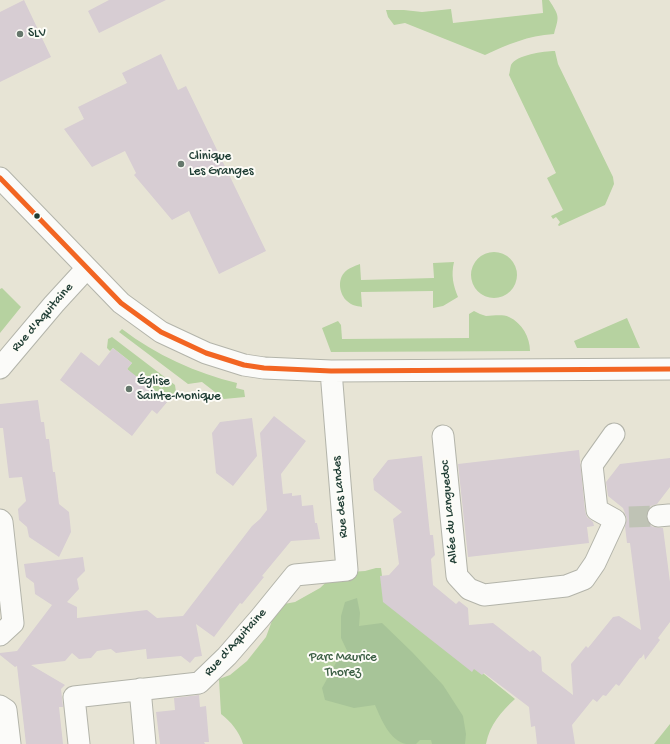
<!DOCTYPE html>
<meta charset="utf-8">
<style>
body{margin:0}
canvas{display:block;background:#e7e4d5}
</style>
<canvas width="670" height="744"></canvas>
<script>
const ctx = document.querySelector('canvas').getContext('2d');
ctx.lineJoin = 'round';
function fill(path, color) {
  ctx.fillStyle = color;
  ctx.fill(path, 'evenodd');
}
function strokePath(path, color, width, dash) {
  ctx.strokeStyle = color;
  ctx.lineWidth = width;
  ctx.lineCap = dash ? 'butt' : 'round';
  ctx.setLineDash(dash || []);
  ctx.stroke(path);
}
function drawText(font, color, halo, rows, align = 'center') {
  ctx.font = font + ' "Gochi Hand",sans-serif';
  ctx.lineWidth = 4;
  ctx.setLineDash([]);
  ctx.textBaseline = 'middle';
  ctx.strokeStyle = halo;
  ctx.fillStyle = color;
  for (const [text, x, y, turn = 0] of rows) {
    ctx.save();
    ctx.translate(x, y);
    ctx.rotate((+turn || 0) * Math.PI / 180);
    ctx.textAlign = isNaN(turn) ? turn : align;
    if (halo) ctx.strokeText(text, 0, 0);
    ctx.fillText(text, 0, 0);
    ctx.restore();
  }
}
const green = new Path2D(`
 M 542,0 L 549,0 C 560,17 559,16 554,34 C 527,36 509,44 485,55 L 405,23 L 394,25 L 388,17 L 386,10 L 404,10 L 422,12 L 451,9 L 453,23 L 543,13 Z
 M 555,51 L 558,64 L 613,177 L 614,184 L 605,205 L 559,226 L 558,225 L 560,222 L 556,217 L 553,219 L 551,216 L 563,210 L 547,178 L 556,173 L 509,75 C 510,72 510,68 511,65 C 516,55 544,51 555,51 Z
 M471 275a23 23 0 1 1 46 0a23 23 0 1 1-46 0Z
 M 454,262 C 451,275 453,285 458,297 L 443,306 L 433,308 L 433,291 L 361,292 L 362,307 C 356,306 351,305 347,301 C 340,295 337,281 344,273 C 348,268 355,266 360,264 L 361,280 L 434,278 L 433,263 Z
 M 2,288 L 21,307 L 0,333 L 0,289 Z
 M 474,311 C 478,313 482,315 486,316 C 493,316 502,314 509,317 C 522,323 530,337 530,351 L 331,352 L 322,328 L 338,321 L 341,325 L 342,339 L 469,338 L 469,314 Z
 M 627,318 L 640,348 L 577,348 L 574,341 Z
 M 122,329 C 156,355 196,373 237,383 L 236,388 L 244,390 L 245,397 L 224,399 L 202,382 L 188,384 L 119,332 Z
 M 112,337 L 175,385 L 176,392 L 165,404 L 127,369 L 132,363 L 113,348 L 110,351 L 107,348 L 108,339 Z
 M 376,568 L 381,568 L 383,584 L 479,670 L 515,699 C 501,712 490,724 486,744 L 243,744 C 239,731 231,722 221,714 L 219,679 L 230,675 L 247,661 L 266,637 L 273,618 L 284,604 L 295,602 L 320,588 L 336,573 L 365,571 Z
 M 670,724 L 670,744 L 654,744 Z`);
const forest = new Path2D(`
 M 357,598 L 360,613 L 359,626 L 382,623 L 412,652 L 443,685 L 463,716 L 466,734 L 465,744 L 432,744 L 431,740 L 420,740 L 416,744 C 413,744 409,744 406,744 C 390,741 381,719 375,705 L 354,708 L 325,700 L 322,688 L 337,661 L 351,659 L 341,638 L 341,616 L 345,602 Z`);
const building = new Path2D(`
 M 24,0 L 51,57 L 0,82 L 0,12 Z
 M 109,0 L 166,0 L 99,33 L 88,11 Z
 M 161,54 L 178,90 L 186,86 L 266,251 L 219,274 L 189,211 L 172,220 L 134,175 L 136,173 L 125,151 L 92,167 L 64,129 L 84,119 L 78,107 L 127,83 L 122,73 Z
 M 113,348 L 132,363 L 127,369 L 168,401 L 157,414 L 152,410 L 132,436 L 60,380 L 81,352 L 99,366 Z
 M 38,400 L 41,422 L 44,422 L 46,439 L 49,439 L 53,472 L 55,472 L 59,504 L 69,512 L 71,532 L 59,557 L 29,537 L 27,527 L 19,520 L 18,509 L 26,501 L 22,477 L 9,478 L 3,428 L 0,428 L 0,404 Z
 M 274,416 L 306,441 L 281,474 L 283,494 L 292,493 L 292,496 L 301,495 L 302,506 L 313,505 L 315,523 L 317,523 L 320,539 L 291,541 L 262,576 L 264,577 L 242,604 L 240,603 L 214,637 L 196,624 L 202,656 L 195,657 L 190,663 L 181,656 L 147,659 L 146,649 L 116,653 L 111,649 L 97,651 L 91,658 L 79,659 L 72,653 L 65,661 L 31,665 L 65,685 L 61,689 L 63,707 L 59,707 L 63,744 L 26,744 L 17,666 L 15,667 L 0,655 L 0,653 L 17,651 L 52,605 L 35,594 L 34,583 L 26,577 L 24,564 L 83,557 L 85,571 L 77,579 L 79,589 L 67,602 L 77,607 L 77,618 L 147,610 L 157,618 L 183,616 L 252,526 L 260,519 L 267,510 L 260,433 Z
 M 252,418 L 257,456 L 233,486 L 216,473 L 212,433 L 220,422 Z
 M 579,450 L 585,511 L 587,517 L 593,522 L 594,526 L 587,527 L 589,543 L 468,557 L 458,464 Z
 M 422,456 L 430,535 L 433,535 L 435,555 L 431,559 L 433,585 L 456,604 L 459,601 L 468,608 L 469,625 L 493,623 L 530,652 L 533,650 L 541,657 L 542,671 L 573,695 L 571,664 L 586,646 L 588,648 L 613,617 L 619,616 L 641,630 L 630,543 L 627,543 L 625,526 L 627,519 L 623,508 L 608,496 L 606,482 L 620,464 L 670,458 L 670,487 L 657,504 L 651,506 L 647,511 L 646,517 L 648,523 L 653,527 L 663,528 L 670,582 L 670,622 L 658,638 L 660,640 L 645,660 L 644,654 L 641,658 L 640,658 L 619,686 L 616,684 L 606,696 L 603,695 L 597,702 L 593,699 L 572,725 L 575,744 L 537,744 L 535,726 L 531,727 L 529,707 L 484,673 L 482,675 L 474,669 L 472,672 L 383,602 L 380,576 L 389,575 L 399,564 L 393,519 L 402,512 L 374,490 L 373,479 L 388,460 Z
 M 199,695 L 200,707 L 206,706 L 209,742 L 204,742 L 205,744 L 160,744 L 156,712 L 175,710 L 174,698 Z`);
const streetTunnel = new Path2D(`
 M 629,517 L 658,516`);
const street = new Path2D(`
 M 0,178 L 121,303 L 161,332 L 206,353 L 244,365 L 264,368 L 331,371 L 670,369
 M 0,368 L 54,304 L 87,268
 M 443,436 L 457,576 L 469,589 L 484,595 L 566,586 L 584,579 L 595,563 L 615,520 L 597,510 L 592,465 L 614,434
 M 658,516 L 669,515
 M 0,520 L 2,522 L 13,623 L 0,635
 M 140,689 L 145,744
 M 0,706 L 6,710 L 10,744
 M 79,744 L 74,697 L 199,683 L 227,656 L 260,618 L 295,575 L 347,570 L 331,371`);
const bus1 = new Path2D(`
 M 0,178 L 121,303 L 161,332 L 206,353 L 244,365 L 264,368 L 331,371 L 670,369`);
const markers = [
 [20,34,4,"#65776c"],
 [181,164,4,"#65776c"],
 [37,216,3.5,"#1f3d34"],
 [129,389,4,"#65776c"]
];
const poiNames = [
 ["SLV",28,34],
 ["Clinique",189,157],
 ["Les Granges",189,172],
 ["Église",137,382],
 ["Sainte-Monique",137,397]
];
const streetNames = [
 ["Rue d'Aquitaine",43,318,-49],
 ["Rue des Landes",341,497,-95],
 ["Allée du Languedoc",450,512,-95],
 ["Rue d'Aquitaine",236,643,-48]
];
const parkNames = [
 ["Parc Maurice",343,658],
 ["Thorez",343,673]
];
fill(green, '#b6d2a0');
fill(forest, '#a7c498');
fill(building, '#d7cdd3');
strokePath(streetTunnel, '#bfc3b5', 21, [21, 10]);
strokePath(street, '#b3b4aa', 23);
strokePath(street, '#fbfbf9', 21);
strokePath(bus1, '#f26522', 5);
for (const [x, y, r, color] of markers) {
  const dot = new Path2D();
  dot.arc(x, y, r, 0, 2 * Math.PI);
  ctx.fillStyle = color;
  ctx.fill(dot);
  strokePath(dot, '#fdfcf7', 1.5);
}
drawText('13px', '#1f3d34', '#fdfcf7', poiNames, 'left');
drawText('13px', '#1f3d34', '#fdfcf7', streetNames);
drawText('13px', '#3b5e44', '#fdfcf7', parkNames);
</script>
